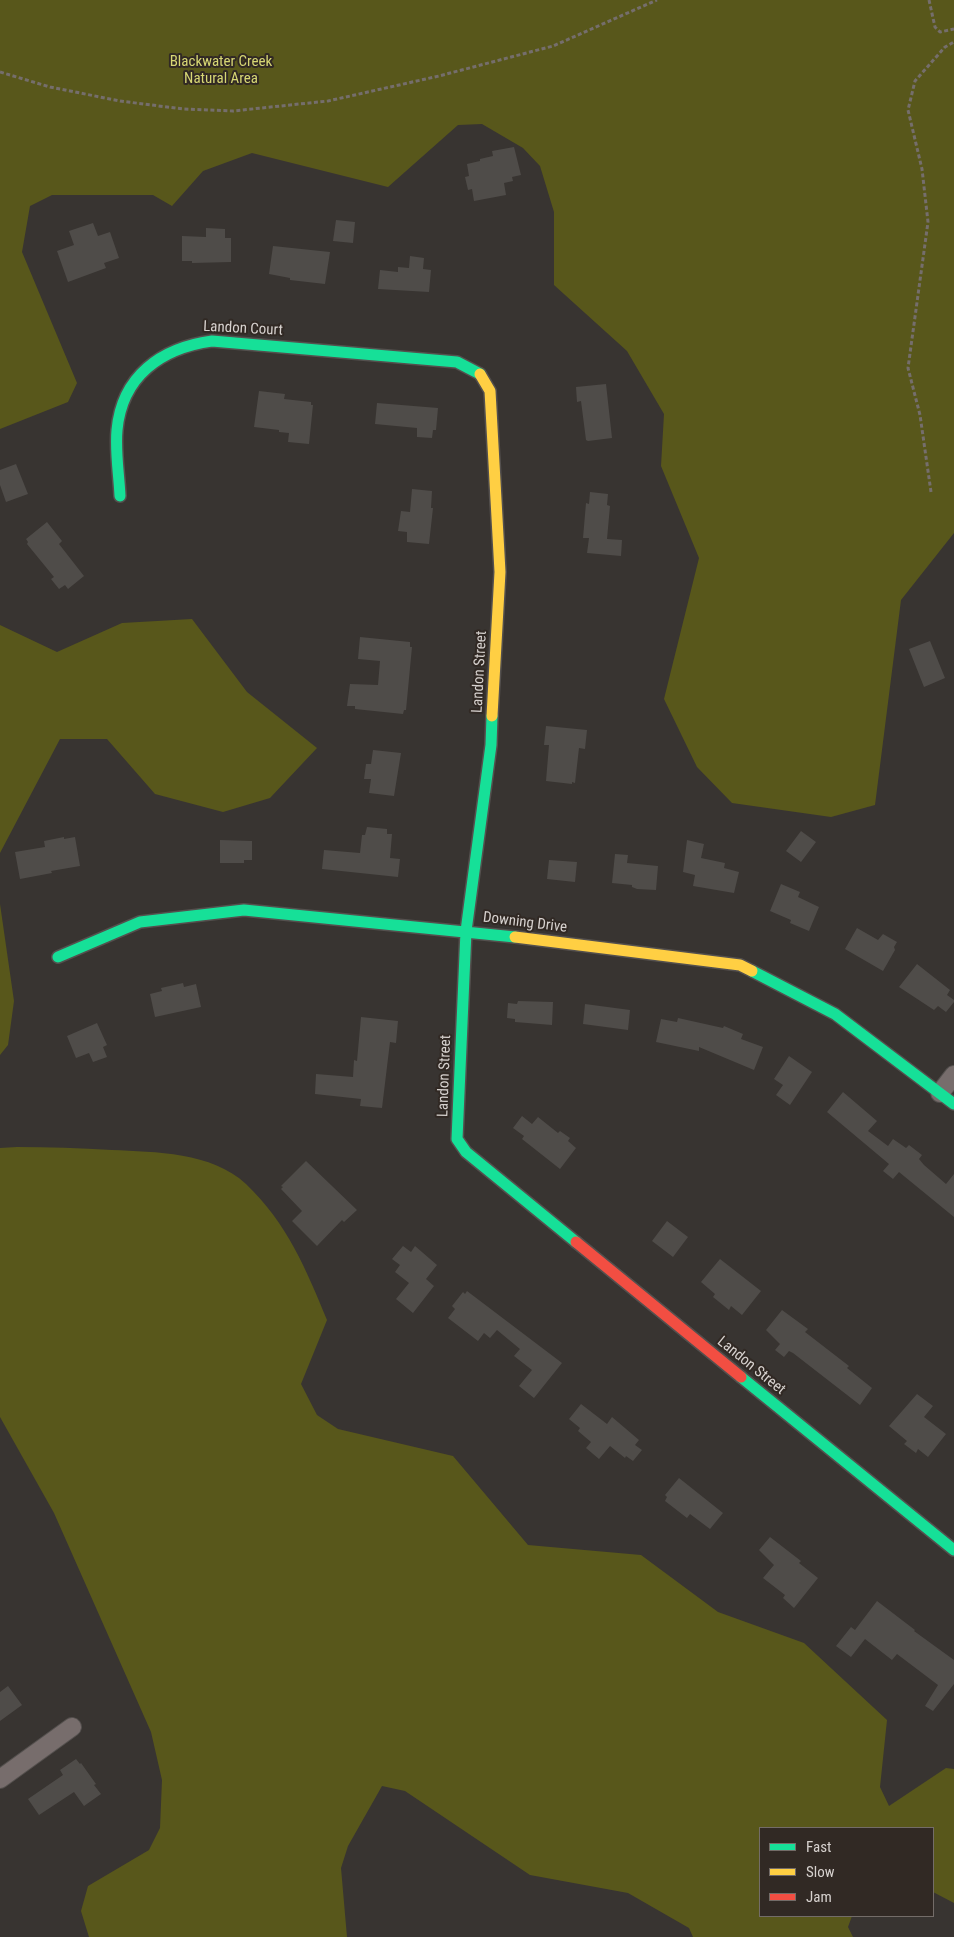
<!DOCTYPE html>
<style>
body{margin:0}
#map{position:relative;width:954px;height:1937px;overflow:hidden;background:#383431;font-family:"Roboto Condensed",sans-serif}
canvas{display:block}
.legend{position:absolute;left:759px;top:1827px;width:175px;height:90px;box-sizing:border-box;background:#312924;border:1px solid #736c68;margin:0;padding:6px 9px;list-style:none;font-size:15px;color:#d6d1ce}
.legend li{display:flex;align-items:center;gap:10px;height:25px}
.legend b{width:25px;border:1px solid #736c68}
</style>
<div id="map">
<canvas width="954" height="1937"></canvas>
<ul class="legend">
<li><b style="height:6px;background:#16e098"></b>Fast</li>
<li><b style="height:6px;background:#ffcf43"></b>Slow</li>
<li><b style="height:6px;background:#f24e42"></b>Jam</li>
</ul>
</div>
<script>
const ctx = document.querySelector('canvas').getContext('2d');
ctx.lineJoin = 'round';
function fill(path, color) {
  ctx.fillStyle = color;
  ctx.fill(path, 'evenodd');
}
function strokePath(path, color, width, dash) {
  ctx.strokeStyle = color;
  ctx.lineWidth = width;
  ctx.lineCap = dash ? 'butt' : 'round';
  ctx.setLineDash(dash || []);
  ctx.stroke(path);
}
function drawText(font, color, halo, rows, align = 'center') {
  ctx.font = font + ' "Roboto Condensed",sans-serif';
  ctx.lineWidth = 4;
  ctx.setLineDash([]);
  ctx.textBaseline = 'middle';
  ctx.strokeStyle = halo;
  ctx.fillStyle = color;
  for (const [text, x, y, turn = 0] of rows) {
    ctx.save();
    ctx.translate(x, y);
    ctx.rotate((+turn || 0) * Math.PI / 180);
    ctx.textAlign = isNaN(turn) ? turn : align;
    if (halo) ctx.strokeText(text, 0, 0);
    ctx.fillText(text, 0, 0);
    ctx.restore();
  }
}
const green = new Path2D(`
 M 0,0 L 954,0 L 954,533 L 901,600 L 875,805 L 831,817 L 732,803 L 697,767 L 664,699 L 699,558 L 661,466 L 664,414 L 627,351 L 554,285 L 554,212 L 540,166 L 523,148 L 482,124 L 458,125 L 388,187 L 252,153 L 203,171 L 172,206 L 153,195 L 52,195 L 30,206 L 22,252 L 77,383 L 68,402 L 0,429 Z
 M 192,619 L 247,692 L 317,748 L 270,798 L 223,812 L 155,794 L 107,739 L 60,739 L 0,853 L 0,625 L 57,652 L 122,623 Z
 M 0,904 L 14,1001 L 8,1045 L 0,1055 Z
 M 17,1147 C 48,1147 80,1148 112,1150 C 155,1152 212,1152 246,1184 C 287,1223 306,1269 327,1320 L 301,1384 L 317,1415 L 338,1429 L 453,1456 L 528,1545 L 641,1555 L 718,1612 L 804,1643 L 887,1720 L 880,1787 L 889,1806 L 946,1768 L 954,1769 L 954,1903 L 933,1892 L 933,1828 L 760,1828 L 760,1916 L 852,1916 L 848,1927 L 853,1937 L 693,1937 L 689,1928 L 628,1893 L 530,1875 L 405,1791 L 382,1786 L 348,1846 L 341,1868 L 347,1937 L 89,1937 L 81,1911 L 88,1886 L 149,1850 L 160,1828 L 162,1780 L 151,1732 L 54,1513 L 0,1417 L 0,1148 Z`);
const building = new Path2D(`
 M 514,147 L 521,175 L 512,177 L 513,181 L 504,183 L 506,195 L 474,201 L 472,189 L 468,190 L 465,177 L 469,176 L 467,164 L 480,161 L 480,159 L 493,156 L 492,151 Z
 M 336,220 L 355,222 L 353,243 L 333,241 Z
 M 93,223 L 98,236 L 110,232 L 119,258 L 104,263 L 106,268 L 68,282 L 57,251 L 74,245 L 69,231 Z
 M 206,228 L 225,229 L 225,238 L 231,238 L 231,262 L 192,263 L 192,261 L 182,261 L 182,236 L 206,237 Z
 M 273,246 L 330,252 L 325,284 L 290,280 L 290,278 L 269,274 Z
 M 410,256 L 424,258 L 423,269 L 431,270 L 429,292 L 378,289 L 380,270 L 398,272 L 398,267 L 409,268 Z
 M 606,384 L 612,438 L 588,441 L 586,440 L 581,401 L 577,402 L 576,387 Z
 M 259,391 L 285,394 L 284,399 L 311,402 L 311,405 L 313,405 L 309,444 L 288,442 L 289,433 L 279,432 L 279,430 L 254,427 Z
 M 377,403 L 438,408 L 436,430 L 433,430 L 432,438 L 417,437 L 417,428 L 375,424 Z
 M 16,464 L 28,494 L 6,502 L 0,485 L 0,470 Z
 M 412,489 L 432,491 L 431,508 L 433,508 L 429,544 L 407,542 L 407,532 L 398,531 L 401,511 L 410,512 Z
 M 590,492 L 608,494 L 607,505 L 610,506 L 607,539 L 622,540 L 621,556 L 587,553 L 589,538 L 583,538 L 586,503 L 589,504 Z
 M 47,522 L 62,541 L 59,544 L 84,576 L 68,589 L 65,585 L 59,589 L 51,579 L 54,577 L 27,544 L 28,542 L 26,539 Z
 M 360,637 L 410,642 L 410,647 L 412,647 L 406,710 L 404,710 L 403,714 L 355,709 L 355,706 L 347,706 L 350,684 L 378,685 L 380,661 L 358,659 Z
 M 930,641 L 945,678 L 924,687 L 909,649 Z
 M 546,726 L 587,730 L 585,749 L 579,748 L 575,783 L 572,782 L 572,784 L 546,781 L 549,745 L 544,745 Z
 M 373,750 L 401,753 L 394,796 L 369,793 L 371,779 L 364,779 L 366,764 L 371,764 Z
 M 367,827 L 387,829 L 387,834 L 392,834 L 390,858 L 400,859 L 398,877 L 322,869 L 324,850 L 360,853 L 362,835 L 365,835 Z
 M 801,831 L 816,842 L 801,862 L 786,851 Z
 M 64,837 L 64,839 L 75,837 L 80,866 L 51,871 L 52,873 L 20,879 L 15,852 L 45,847 L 44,841 Z
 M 220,840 L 252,841 L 252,860 L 244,860 L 244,863 L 220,863 Z
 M 687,840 L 704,844 L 701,858 L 725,863 L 724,868 L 739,872 L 734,893 L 693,886 L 695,875 L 683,872 Z
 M 615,854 L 628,855 L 627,863 L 658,866 L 656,890 L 637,889 L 632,887 L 632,885 L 612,883 Z
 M 549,860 L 577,862 L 575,882 L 547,879 Z
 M 781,884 L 800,892 L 798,897 L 819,907 L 809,931 L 790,923 L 791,920 L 770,911 Z
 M 857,928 L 878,940 L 883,934 L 897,942 L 894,947 L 895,950 L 883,971 L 845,949 Z
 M 917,964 L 950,990 L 947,995 L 954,1000 L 954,1002 L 946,1012 L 938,1006 L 934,1010 L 899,987 Z
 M 183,983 L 184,987 L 196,984 L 201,1007 L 155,1017 L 150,994 L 162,991 L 161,988 Z
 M 518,1001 L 553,1002 L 552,1025 L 515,1022 L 515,1019 L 507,1018 L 508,1003 L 517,1004 Z
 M 585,1004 L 630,1010 L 628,1030 L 583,1024 Z
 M 361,1017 L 398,1021 L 396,1043 L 390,1042 L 382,1108 L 360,1106 L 361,1099 L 315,1094 L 316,1074 L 353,1077 L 354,1060 L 357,1061 Z
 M 678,1018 L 723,1028 L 724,1026 L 743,1034 L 741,1039 L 763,1047 L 754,1070 L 699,1047 L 699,1051 L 656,1042 L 661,1019 L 677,1022 Z
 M 97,1023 L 107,1045 L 103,1047 L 107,1057 L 93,1062 L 89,1053 L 76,1058 L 67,1036 Z
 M 789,1056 L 812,1072 L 790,1105 L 776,1095 L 783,1085 L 774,1079 Z
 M 843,1092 L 877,1121 L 868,1131 L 888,1146 L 893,1139 L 906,1148 L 909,1145 L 922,1155 L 919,1159 L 924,1165 L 946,1184 L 954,1174 L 954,1217 L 899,1172 L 893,1179 L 883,1171 L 889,1164 L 827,1112 Z
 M 522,1116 L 532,1124 L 538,1117 L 558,1133 L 560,1131 L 570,1138 L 568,1141 L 576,1148 L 560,1169 L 522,1139 L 524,1136 L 513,1128 Z
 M 306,1161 L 357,1210 L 344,1222 L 342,1220 L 317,1246 L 292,1221 L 302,1211 L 281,1189 L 283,1187 L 281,1186 Z
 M 667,1221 L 688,1237 L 673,1257 L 652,1241 Z
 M 403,1246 L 411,1252 L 415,1246 L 437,1265 L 426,1279 L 434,1286 L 413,1313 L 396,1299 L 409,1283 L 395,1272 L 400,1265 L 392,1259 Z
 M 720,1259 L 761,1291 L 742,1315 L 731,1306 L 729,1310 L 713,1297 L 715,1294 L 701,1282 Z
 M 467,1291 L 562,1363 L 534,1398 L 519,1386 L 532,1370 L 514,1356 L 520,1349 L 497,1330 L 490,1338 L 484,1333 L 478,1341 L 448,1318 L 455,1309 L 452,1306 L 463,1292 L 465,1294 Z
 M 782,1310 L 808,1329 L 805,1332 L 849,1366 L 847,1368 L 872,1388 L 860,1405 L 793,1353 L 789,1351 L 784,1357 L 775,1350 L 780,1344 L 766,1330 Z
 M 917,1394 L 933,1406 L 924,1417 L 946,1434 L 928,1457 L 918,1449 L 916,1453 L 904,1444 L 907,1441 L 889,1426 Z
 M 581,1404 L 607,1424 L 612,1417 L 639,1440 L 635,1445 L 642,1450 L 633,1461 L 626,1456 L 625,1458 L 610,1446 L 599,1459 L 586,1448 L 591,1442 L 578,1431 L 580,1428 L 569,1419 Z
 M 679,1478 L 723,1513 L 710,1529 L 690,1514 L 687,1518 L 665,1501 L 667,1497 L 665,1495 Z
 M 770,1537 L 801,1561 L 799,1563 L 818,1578 L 794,1608 L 783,1598 L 785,1595 L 763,1578 L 774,1565 L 759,1550 Z
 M 877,1601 L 915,1630 L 914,1631 L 954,1660 L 954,1684 L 933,1711 L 925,1706 L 938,1685 L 897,1654 L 892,1660 L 865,1639 L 851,1657 L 836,1646 L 851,1627 L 855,1630 Z
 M 8,1686 L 22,1705 L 0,1721 L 0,1692 Z
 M 76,1759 L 80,1764 L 81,1763 L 96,1784 L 94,1785 L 101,1794 L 84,1806 L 74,1792 L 39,1815 L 28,1799 L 63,1775 L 60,1770 Z`);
const path = new Path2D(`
 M 929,0 L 935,27 L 940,32 L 954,29
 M 0,72 L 50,87 L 120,101 L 183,109 L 233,111 L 328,101 L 439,76 L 553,46 L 657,0
 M 931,492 L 920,415 L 908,368 L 928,222 L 922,169 L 908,110 L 915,81 L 945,47 L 954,42`);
const street = new Path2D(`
 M 940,1093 L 954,1075
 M 0,1779 L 72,1727`);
const fast = new Path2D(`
 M 120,496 C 119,474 115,452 117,430 C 122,376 161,348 212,341 L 457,362 L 480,374
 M 492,716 L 491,745 L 466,931 L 457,1139 L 466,1152 L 576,1242
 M 58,957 L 140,922 L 244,910 L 515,937
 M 752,971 L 835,1014 L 954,1104
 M 741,1377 L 954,1550`);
const slow = new Path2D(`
 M 480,374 L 490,391 L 500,572 L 492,716
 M 515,937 L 740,965 L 752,971`);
const jam = new Path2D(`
 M 576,1242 L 741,1377`);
const parkNames = [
 ["Blackwater Creek",221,62],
 ["Natural Area",221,79]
];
const streetNames = [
 ["Landon Court",243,329,3],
 ["Landon Street",480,672,-87],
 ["Downing Drive",525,923,7],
 ["Landon Street",445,1076,-88],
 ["Landon Street",751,1366,39]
];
fill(green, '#58571b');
fill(building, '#4f4c49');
strokePath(street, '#54504e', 20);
strokePath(fast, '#54504e', 14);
strokePath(slow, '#54504e', 14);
strokePath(jam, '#54504e', 14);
strokePath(path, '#756e6c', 3, [4, 2.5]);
strokePath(street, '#776d6c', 18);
strokePath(fast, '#16e098', 11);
strokePath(slow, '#ffcf43', 11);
strokePath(jam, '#f24e42', 11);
drawText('15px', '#d7d774', '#312924', parkNames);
drawText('15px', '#d6d1ce', '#312924', streetNames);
</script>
